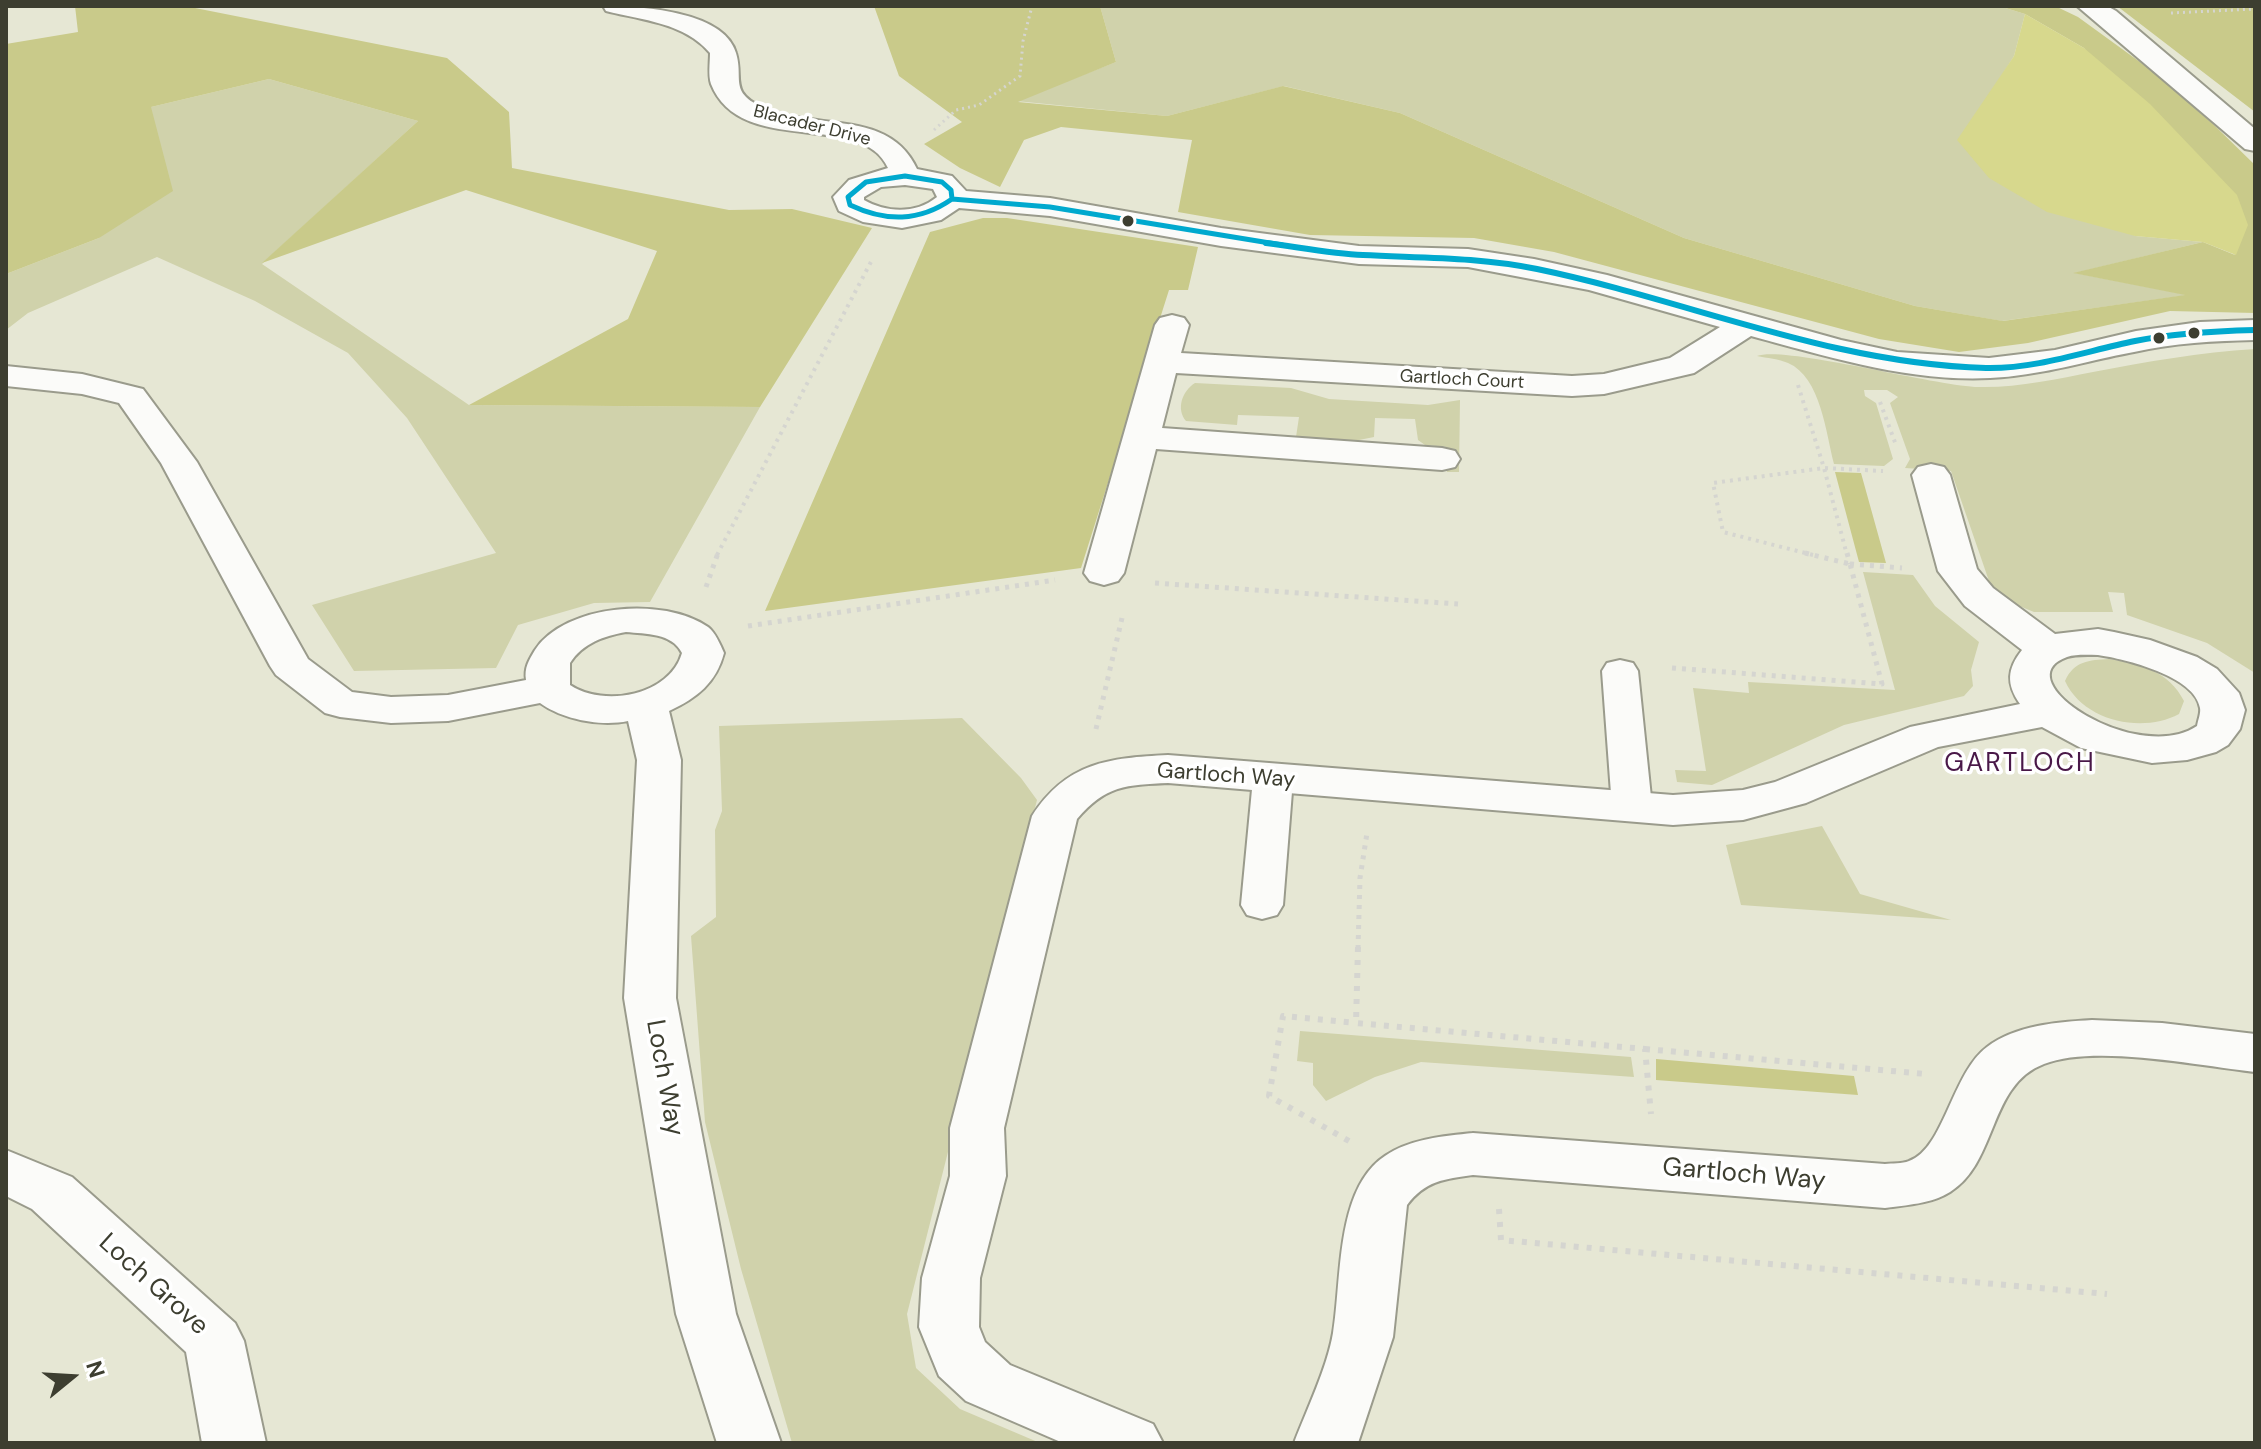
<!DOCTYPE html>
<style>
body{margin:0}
#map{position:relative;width:2261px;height:1449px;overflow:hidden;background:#e6e7d4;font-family:"DM Sans",sans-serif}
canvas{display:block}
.frame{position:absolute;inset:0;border:8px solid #3d3e30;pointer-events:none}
.north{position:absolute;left:32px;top:1337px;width:80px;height:80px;-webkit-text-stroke:6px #fff;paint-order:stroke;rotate:72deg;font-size:22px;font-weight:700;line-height:32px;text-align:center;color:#3d3e30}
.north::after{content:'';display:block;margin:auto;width:28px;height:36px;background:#3d3e30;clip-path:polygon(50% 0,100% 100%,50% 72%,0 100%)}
</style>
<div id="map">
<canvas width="2261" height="1449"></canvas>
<div class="frame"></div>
<div class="north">N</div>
</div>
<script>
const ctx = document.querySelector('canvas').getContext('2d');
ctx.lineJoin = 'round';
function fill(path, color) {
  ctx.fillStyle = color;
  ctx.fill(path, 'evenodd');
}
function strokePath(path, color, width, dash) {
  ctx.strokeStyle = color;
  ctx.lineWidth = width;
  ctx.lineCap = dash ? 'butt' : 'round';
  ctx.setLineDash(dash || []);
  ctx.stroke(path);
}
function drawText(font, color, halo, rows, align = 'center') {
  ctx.font = font + ' "DM Sans",sans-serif';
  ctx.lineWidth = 7;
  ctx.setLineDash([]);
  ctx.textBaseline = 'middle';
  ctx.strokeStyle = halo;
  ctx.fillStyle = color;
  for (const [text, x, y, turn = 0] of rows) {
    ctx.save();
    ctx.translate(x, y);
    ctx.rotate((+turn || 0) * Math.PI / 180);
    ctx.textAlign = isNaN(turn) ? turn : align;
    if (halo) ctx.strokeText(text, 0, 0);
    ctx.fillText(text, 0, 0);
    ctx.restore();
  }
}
const green = new Path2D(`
 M 1100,6 L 1999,6 L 2025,14 L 2014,56 L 1994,88 L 2135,236 L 2203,242 L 2075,273 L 2188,295 L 2002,321 L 1915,306 L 1684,238 L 1400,113 L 1284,86 L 1167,116 L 1016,101 L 1116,62 Z
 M 269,79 L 418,121 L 262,264 L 469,405 L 760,407 L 650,602 L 594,603 L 518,625 L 496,668 L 354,671 L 312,605 L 496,553 L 407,418 L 348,353 L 255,301 L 157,257 L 28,313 L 6,330 L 6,274 L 99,238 L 151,107 Z
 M 2255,349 L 2255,673 L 2207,643 L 2127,615 L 2124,593 L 2108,592 L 2113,612 L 2034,612 L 2002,599 L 1989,581 L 1951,471 L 1905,468 L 1910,459 L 1890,403 L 1898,397 L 1887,390 L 1864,390 L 1865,396 L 1876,403 L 1893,459 L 1884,466 L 1834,464 C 1826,434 1821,377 1788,363 C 1779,359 1767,358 1757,356 C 1783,345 1935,386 1979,387 C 2016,388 2057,379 2093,372 C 2147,362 2200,352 2255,349 Z
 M 1195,383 L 1291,388 L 1329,399 L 1428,405 L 1460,400 L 1459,472 L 1447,472 L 1447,447 L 1425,445 L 1418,440 L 1415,419 L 1375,418 L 1374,437 L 1349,442 L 1296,437 L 1299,417 L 1238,415 L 1237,425 L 1186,421 C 1176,409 1182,391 1195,383 Z
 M 1863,572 L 1913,575 L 1935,606 L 1979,642 L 1971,670 L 1973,686 L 1964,696 L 1844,725 L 1712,785 L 1677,782 L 1675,770 L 1706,771 L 1693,688 L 1749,693 L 1748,682 L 1895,690 Z
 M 2109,659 C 2140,664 2169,671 2184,701 L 2179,714 C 2142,734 2083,721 2065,681 C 2074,661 2089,660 2109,659 Z
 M 962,718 L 1021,778 L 1037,800 L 907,1314 L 916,1368 L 960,1409 L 1040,1443 L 792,1443 L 741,1269 L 705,1122 L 691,936 L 716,917 L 715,830 L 722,811 L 719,726 Z
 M 1822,826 L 1860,894 L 1951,920 L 1741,905 L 1726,845 Z
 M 1300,1031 L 1631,1057 L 1634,1077 L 1421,1062 L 1375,1077 L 1326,1101 L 1313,1085 L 1313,1063 L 1297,1061 Z`);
const forest = new Path2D(`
 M 75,6 L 185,6 L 447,58 L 509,112 L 512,168 L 729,210 L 792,209 L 872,228 L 760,407 L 469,405 L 628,319 L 657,251 L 466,190 L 262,263 L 418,121 L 269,79 L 151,107 L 173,191 L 99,238 L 6,274 L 6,44 L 78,32 Z
 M 874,6 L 1100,6 L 1116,62 L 1018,102 L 1167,116 L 1283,86 L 1400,113 L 1684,238 L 1915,306 L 2003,321 L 2185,295 L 2073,273 L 2203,242 L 2235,255 L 2084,48 L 2025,14 L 1999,6 L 2055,6 L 2078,17 L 2151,70 L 2214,125 L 2255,165 L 2255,313 L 2170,311 L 2028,343 L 1959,352 L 1879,339 L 1554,252 L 1474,238 L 1310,235 L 1178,212 L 1192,140 L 1061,127 L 1024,140 L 1000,187 L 960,168 L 924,144 L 962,122 L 899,76 Z
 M 2117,6 L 2255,6 L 2255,112 Z
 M 983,218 L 1007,218 L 1198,247 L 1188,290 L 1169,290 L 1081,568 L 765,611 L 930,232 Z
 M 1835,472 L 1861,473 L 1886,563 L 1859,562 Z
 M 1656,1059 L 1854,1076 L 1858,1095 L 1656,1080 Z`);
const water = new Path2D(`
 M 2025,14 L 2084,48 L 2150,104 L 2237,195 L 2248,225 L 2236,255 L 2203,242 L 2135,236 L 2047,212 L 1989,178 L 1957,140 L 2014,56 Z`);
const pathFar3 = new Path2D(`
 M 2171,13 L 2255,9
 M 934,130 L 956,110 L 979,105 L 1020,76 L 1023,41 L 1032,6`);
const pathFar2 = new Path2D(`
 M 1798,385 L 1824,468 L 1883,471
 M 1880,402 L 1896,445
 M 717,555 L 873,258
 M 1813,555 L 1723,532 L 1713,483 L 1824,468 L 1847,555`);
const pathFar1 = new Path2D(`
 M 1805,553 L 1850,564
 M 1847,553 L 1850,564
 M 1850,564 L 1902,568
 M 1155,583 L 1458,604
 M 706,587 L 718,553
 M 748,626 L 1055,580
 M 1672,668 L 1882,684 L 1850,564
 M 1096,729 L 1122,618
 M 1358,949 L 1360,878 L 1367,833`);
const path = new Path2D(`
 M 1358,947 L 1356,1023 L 1645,1049 L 1651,1114
 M 1645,1049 L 1926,1074
 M 1349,1141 L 1269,1096 L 1283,1016 L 1356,1023
 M 1499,1209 L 1501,1240 L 2107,1294`);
const service = new Path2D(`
 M 1620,660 L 1633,663 L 1638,671 L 1652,807 L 1646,816 L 1632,820 L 1618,816 L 1612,807 L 1602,671 L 1607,663 Z
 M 1273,767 L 1287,770 L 1293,779 L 1283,905 L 1277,915 L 1262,919 L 1247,915 L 1241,905 L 1253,779 L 1259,770 Z`);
const minor = new Path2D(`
 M 603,6 C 637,6 724,10 736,53 C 744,79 728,92 764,108 C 815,131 889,108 917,169 L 952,176 L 966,191 L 1050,198 L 1221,228 L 1359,246 L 1468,249 L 1534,259 L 1607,275 L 1841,340 L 1897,352 L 1989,358 L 2055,350 L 2136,331 L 2200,322 L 2255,320 L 2255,340 C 2214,341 2174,343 2134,352 C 2086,361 2039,376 1990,378 C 1909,382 1829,357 1751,336 L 1694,373 L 1604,394 L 1572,396 L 1176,373 L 1162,428 L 1442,448 L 1455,451 L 1460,459 L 1455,467 L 1442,470 L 1156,449 L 1124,573 L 1118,581 L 1104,585 L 1090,581 L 1084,573 L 1155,325 L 1160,318 L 1172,315 L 1184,318 L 1189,325 L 1181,353 L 1572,376 L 1604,374 L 1670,358 L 1720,327 L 1589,290 L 1468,267 L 1359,264 L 1221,246 L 1050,216 L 959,208 L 941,220 L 902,228 L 863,222 L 839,211 L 833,197 L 849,180 L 888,168 C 862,109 741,159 711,84 C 708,75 710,63 710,53 C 685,23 642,20 606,11 ZM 905,185 L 933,189 L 937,197 C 916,214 887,213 864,200 L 864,197 L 881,187 Z
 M 2077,6 L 2107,6 L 2116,11 L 2255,129 L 2255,151 L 2245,149 Z
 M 6,366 L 82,374 L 143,389 L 197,462 L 308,659 L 352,692 L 391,697 L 448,695 L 526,680 C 524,668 529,660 535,650 C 565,604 664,596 708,627 C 715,632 720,644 724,653 C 716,683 697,698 669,711 L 681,760 L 676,998 L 736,1314 L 781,1443 L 717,1443 L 676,1314 L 624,998 L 637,760 L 628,721 C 600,727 562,719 540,703 L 448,721 L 391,723 L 340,717 L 325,713 L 276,675 L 270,666 L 161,463 L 119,403 L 82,394 L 6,386 ZM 626,632 C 646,634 672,633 682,653 C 670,695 605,708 570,685 L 570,663 C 583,643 604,636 626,632 Z
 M 1931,464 L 1944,467 L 1950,475 L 1977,569 L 1993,588 L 2055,634 L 2098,629 L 2114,632 L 2150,640 L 2197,657 L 2217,669 L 2239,693 L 2245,710 L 2240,729 L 2228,745 L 2216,752 L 2187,760 L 2152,763 L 2081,748 L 2042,727 L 1938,747 L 1806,803 L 1743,820 L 1673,825 L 1168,783 C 1126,785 1106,785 1077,819 L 1004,1128 L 1006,1176 L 980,1278 L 979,1327 L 985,1342 L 1010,1365 L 1153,1424 L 1163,1443 L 1063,1443 L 966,1401 L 939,1376 L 919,1327 L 922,1278 L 950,1176 L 950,1128 L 1032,816 C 1067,762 1109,758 1168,755 L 1673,795 L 1743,790 L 1775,782 L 1910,727 L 2020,704 C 2006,684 2007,669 2022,650 L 1965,606 L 1938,571 L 1912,475 L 1918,467 ZM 2098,655 C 2125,659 2195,676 2200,708 C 2201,713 2198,720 2197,726 C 2138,766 2002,680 2067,657 C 2076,654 2088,655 2098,655 Z
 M 2092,1020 L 2162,1023 L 2255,1034 L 2255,1072 C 2200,1066 2095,1044 2044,1064 C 1988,1085 1998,1162 1950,1192 C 1931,1204 1906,1205 1885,1208 L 1473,1175 C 1444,1179 1425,1181 1407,1205 L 1393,1337 L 1358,1443 L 1294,1443 C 1307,1409 1327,1368 1333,1333 C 1342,1281 1335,1189 1385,1156 C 1409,1139 1444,1136 1473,1133 L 1885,1164 C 1892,1163 1902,1164 1909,1161 C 1944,1149 1952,1073 1987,1047 C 2016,1025 2058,1022 2092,1020 Z
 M 6,1150 L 72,1177 L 235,1323 L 244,1341 L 266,1443 L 202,1443 L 186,1352 L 32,1209 L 6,1196 Z`);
const bus1Far1 = new Path2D(`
 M 905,176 L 942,182 L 951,190 L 952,199 C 919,222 886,222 850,205 L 848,197 L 866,182 Z
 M 952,199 L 1050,207 L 1282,245`);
const bus1 = new Path2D(`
 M 1266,243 C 1298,247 1331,254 1363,255 C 1421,258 1479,257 1537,269 C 1687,300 1831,364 1986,368 C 2036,369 2086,351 2135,341 C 2174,333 2215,331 2255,330`);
const markers = [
 [1128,221,7,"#3d3e30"],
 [2194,333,7,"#3d3e30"],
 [2159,338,7,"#3d3e30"]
];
const farStreetnames = [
 ["Blacader Drive",812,126,14],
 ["Gartloch Court",1462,380,3]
];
const streetNames = [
 ["Gartloch Way",1226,776,4]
];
const quarterNames = [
 ["GARTLOCH",2020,764]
];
const nearStreetnames = [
 ["Loch Way",664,1078,80],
 ["Gartloch Way",1744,1175,5],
 ["Loch Grove",153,1285,42]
];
fill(green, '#d0d2ab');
fill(forest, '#c9ca8a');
fill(water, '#d7d88d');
strokePath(service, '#9a9b8c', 4);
strokePath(minor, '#9a9b8c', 4);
strokePath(pathFar3, '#d5d5d0', 3, [2, 4]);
strokePath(pathFar2, '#d5d5d0', 4, [3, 5]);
strokePath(pathFar1, '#d5d5d0', 5, [4, 6]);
strokePath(path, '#d5d5d0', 6, [5, 8]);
fill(service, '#fbfbf9');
fill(minor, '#fbfbf9');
strokePath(bus1Far1, '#00a9ce', 5);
strokePath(bus1, '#00a9ce', 6);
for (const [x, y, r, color] of markers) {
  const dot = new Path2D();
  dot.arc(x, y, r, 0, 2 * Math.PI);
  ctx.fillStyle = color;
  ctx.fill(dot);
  strokePath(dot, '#fff', 3);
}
drawText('18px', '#3d3e30', '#fff', farStreetnames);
drawText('22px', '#3d3e30', '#fff', streetNames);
ctx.letterSpacing = '2px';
drawText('26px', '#491848', '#fff', quarterNames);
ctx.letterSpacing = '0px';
drawText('26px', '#3d3e30', '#fff', nearStreetnames);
</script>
